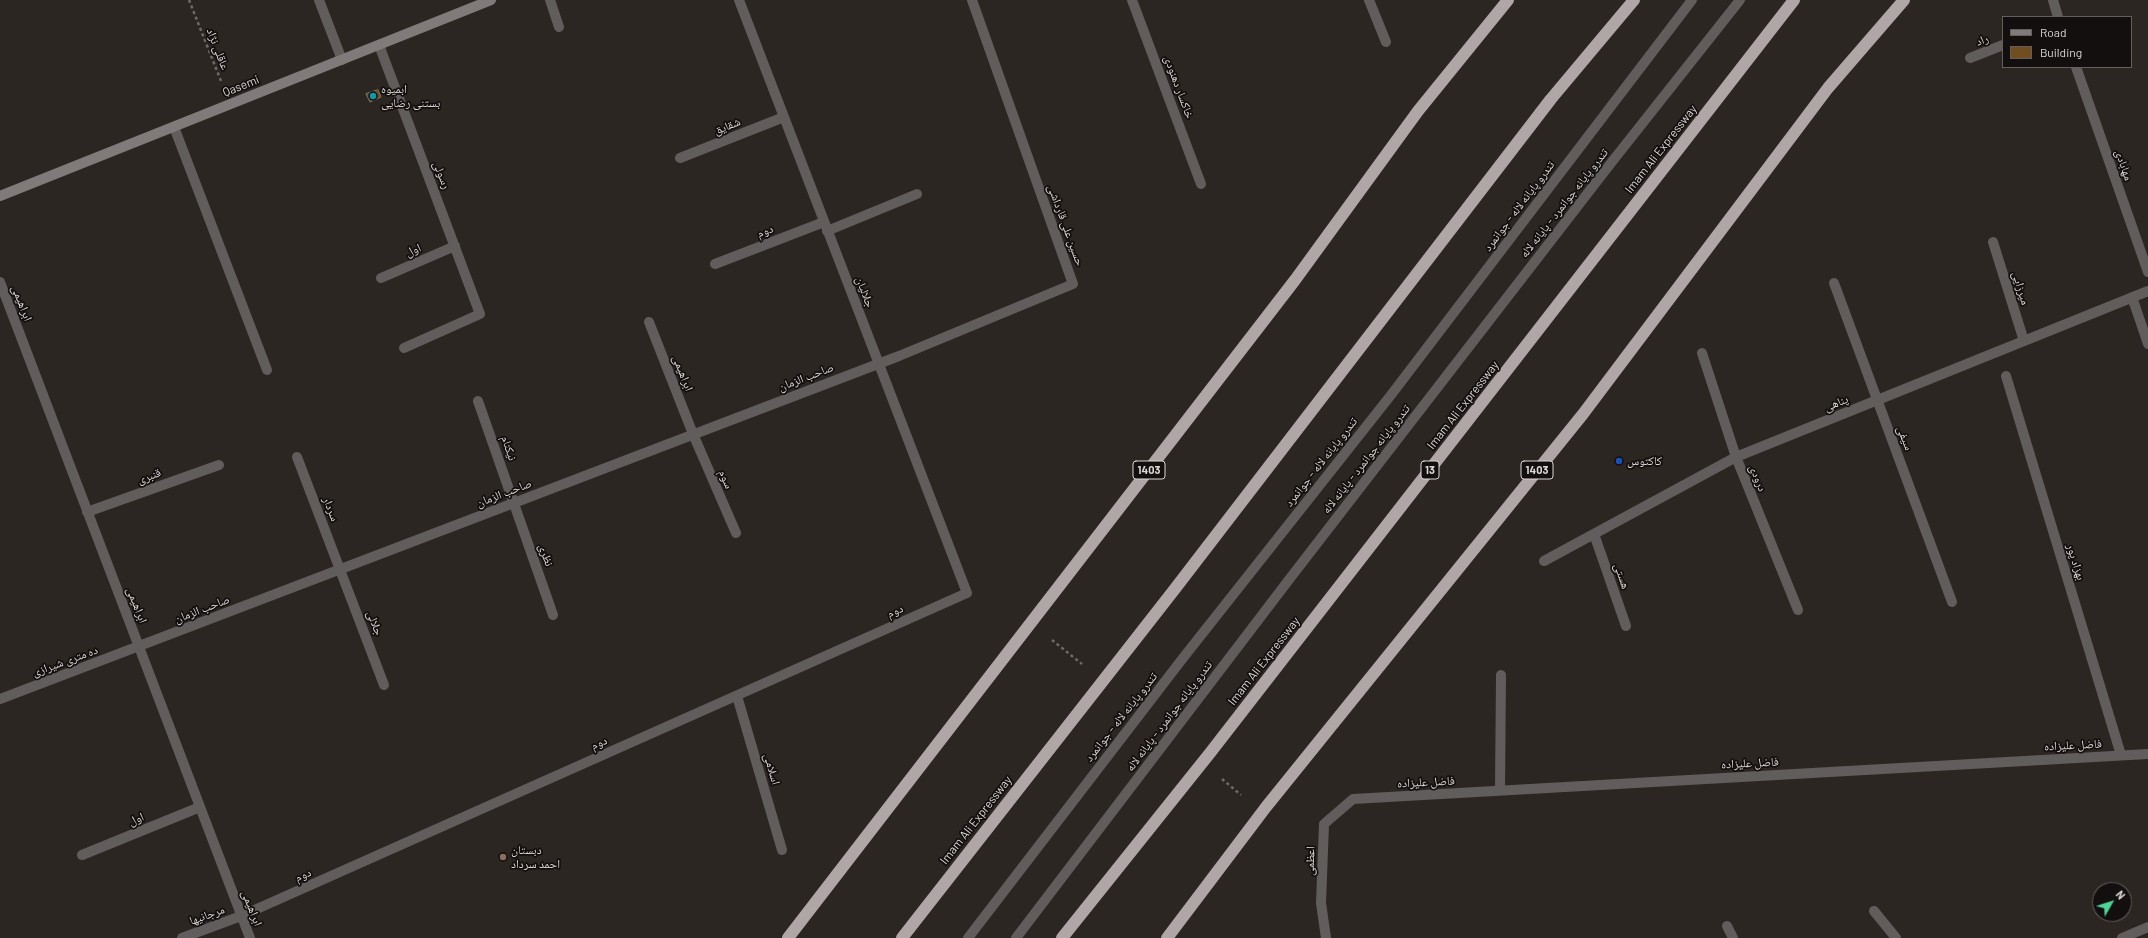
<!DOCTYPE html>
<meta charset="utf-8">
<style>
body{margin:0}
#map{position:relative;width:2148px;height:938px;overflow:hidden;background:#2c2622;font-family:Barlow,sans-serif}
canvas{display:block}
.legend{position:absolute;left:2002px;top:16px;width:130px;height:52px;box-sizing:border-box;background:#120f0e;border:1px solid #635f5e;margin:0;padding:5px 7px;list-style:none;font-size:12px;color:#dcd7d5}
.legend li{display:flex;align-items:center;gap:8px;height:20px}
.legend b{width:20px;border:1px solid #635f5e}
.north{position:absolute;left:2092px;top:882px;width:40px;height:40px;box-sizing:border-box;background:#120f0e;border:1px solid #635f5e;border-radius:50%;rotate:51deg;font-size:11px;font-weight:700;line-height:16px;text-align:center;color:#dcd7d5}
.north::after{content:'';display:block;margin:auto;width:14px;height:18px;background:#4fd399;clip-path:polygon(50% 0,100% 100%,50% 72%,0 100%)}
</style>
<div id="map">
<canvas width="2148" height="938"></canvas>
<ul class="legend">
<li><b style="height:5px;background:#817a7b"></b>Road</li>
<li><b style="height:11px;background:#704e20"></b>Building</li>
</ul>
<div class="north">N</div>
</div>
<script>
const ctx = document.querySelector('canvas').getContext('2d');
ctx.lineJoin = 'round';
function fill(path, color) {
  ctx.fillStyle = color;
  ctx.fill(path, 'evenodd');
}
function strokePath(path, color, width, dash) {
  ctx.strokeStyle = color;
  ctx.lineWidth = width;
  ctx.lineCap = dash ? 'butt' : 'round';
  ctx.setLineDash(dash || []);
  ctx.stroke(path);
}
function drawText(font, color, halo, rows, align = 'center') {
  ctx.font = font + ' Barlow,"Noto Naskh Arabic",sans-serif';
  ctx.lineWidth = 3.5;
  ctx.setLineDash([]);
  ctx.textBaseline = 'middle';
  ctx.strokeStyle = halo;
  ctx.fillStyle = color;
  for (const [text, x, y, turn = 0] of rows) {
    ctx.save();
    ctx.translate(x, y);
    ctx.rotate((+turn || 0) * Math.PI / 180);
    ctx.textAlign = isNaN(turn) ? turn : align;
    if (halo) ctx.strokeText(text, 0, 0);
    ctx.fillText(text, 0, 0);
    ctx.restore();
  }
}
const building = new Path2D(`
 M 378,90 L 381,97 L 370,102 L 366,94 Z`);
const path = new Path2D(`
 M 189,0 L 221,81
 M 1052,640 L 1082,664
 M 1222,779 L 1241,795`);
const lane = new Path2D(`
 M 550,0 L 559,27
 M 968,938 L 1183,658 L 1391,395 L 1692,0
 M 1016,938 L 1291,577 L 1611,163 L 1740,0`);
const street = new Path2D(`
 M 319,0 L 342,60
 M 1132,0 L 1201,184
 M 1369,0 L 1386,42
 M 2053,0 L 2058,17
 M 379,45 L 480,314 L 404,348
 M 1970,58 L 2003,45
 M 2076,67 L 2148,272
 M 174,127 L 267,370
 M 680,158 L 784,117
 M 827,231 L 917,194
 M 1993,242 L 2024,341
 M 715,264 L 824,222
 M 381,278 L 455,246
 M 0,282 L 250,938
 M 1834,283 L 1952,602
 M 2132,297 L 2148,344
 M 649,322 L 693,434 L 736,533
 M 1702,353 L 1736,457 L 1798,610
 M 2006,376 L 2121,755
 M 478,401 L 553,615
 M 297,457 L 384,685
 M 87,512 L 219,465
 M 1594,534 L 1626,626
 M 1544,561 L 1736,457 L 2148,291
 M 737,696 L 782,850
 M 0,699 L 899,356 L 1073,284 L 972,0
 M 1500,790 L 1501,675
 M 82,855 L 200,807
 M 1874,911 L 1896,938
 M 1727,926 L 1733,938
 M 182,938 L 241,916 L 967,593 L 739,0
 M 1326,938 L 1321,903 L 1324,824 L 1353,799 L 2148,754
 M 2122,938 L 2148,927`);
const secondary = new Path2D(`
 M 0,196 L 491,0`);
const highway = new Path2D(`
 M 788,938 L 1295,280 L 1418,111 L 1508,0
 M 902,938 L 1174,590 L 1551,99 L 1634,0
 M 1062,938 L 1210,753 L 1794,0
 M 1167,938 L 1266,807 L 1583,414 L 1828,88 L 1904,0`);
const markers = [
 [373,96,4,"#0f9aa8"],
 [1619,461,4,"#1a4fb4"],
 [503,857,4,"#8d6e63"]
];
const shields = [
 [1149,470,32],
 [1430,470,18],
 [1537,470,32]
];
const shieldNames = [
 ["1403",1149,470],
 ["13",1430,470],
 ["1403",1537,470]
];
const streetNames = [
 ["راد",1982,40,-23],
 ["عاقلی نژاد",218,49,69],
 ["Qasemi",241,86,-22],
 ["خاکسار دهنودی",1179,87,70],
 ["شقایق",727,126,-22],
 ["Imam Ali Expressway",1661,149,-52],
 ["مهابادی",2124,165,71],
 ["رسولی",442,175,69],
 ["تندرو پایانه جوانمرد - پایانه لاله",1564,203,-52],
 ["تندرو پایانه لاله - جوانمرد",1519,206,-53],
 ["حسین علی قارداشی",1066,225,70],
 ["دوم",765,231,-21],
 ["اول",413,250,-24],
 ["میرزایی",2021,288,73],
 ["جلالیان",865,292,69],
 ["ابراهیمی",22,303,69],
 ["ابراهیمی",683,373,69],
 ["صاحب الزمان",806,377,-21],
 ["پناهی",1836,403,-22],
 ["Imam Ali Expressway",1463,405,-52],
 ["سیفی",1905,438,69],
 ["نیکنام",509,448,71],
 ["تندرو پایانه جوانمرد - پایانه لاله",1366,459,-52],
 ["تندرو پایانه لاله - جوانمرد",1321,462,-52],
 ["قنبری",149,476,-20],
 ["درودی",1758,478,68],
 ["سوم",726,479,67],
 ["صاحب الزمان",504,493,-21],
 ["سردار",331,509,69],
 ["نظری",546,555,71],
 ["بهزاد پور",2076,562,73],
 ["هستی",1622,576,71],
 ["ابراهیمی",137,605,69],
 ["صاحب الزمان",202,609,-21],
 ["دوم",895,611,-24],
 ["جلالی",375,623,69],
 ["ده متری شیرازی",65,661,-20],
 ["Imam Ali Expressway",1264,661,-52],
 ["تندرو پایانه جوانمرد - پایانه لاله",1169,716,-53],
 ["تندرو پایانه لاله - جوانمرد",1121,717,-52],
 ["دوم",599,743,-24],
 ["فاضل علیزاده",2073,745,-3],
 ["فاضل علیزاده",1750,763,-3],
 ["اسلامی",772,769,74],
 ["فاضل علیزاده",1426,782,-3],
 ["اول",136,819,-23],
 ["Imam Ali Expressway",976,820,-52],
 ["اعظمی",1310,861,-88],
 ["دوم",303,875,-24],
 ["ابراهیمی",252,908,69],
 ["مرجانیها",207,915,-20]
];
const poiNames = [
 ["ابمیوه",381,89],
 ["بستنی رضایی",381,103],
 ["کاکتوس",1627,461],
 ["دبستان",511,850],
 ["احمد سرداد",511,864]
];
fill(building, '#704e20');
strokePath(building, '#77726b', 1);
strokePath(path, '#716b68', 2.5, [3, 3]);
strokePath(lane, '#615d5d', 10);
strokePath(street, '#615d5d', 10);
strokePath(secondary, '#817a7b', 10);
strokePath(highway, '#b0a6a7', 12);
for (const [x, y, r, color] of markers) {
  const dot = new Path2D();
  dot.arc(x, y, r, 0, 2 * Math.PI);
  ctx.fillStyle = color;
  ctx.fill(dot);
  strokePath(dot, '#120f0e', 1.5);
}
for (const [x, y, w] of shields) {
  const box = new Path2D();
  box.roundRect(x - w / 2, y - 9, w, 18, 3);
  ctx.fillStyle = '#120f0e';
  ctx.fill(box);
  strokePath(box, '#dcd7d5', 1);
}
drawText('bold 11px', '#dcd7d5', null, shieldNames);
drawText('12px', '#dcd7d5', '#120f0e', streetNames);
drawText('12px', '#dcd7d5', '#120f0e', poiNames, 'left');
</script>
